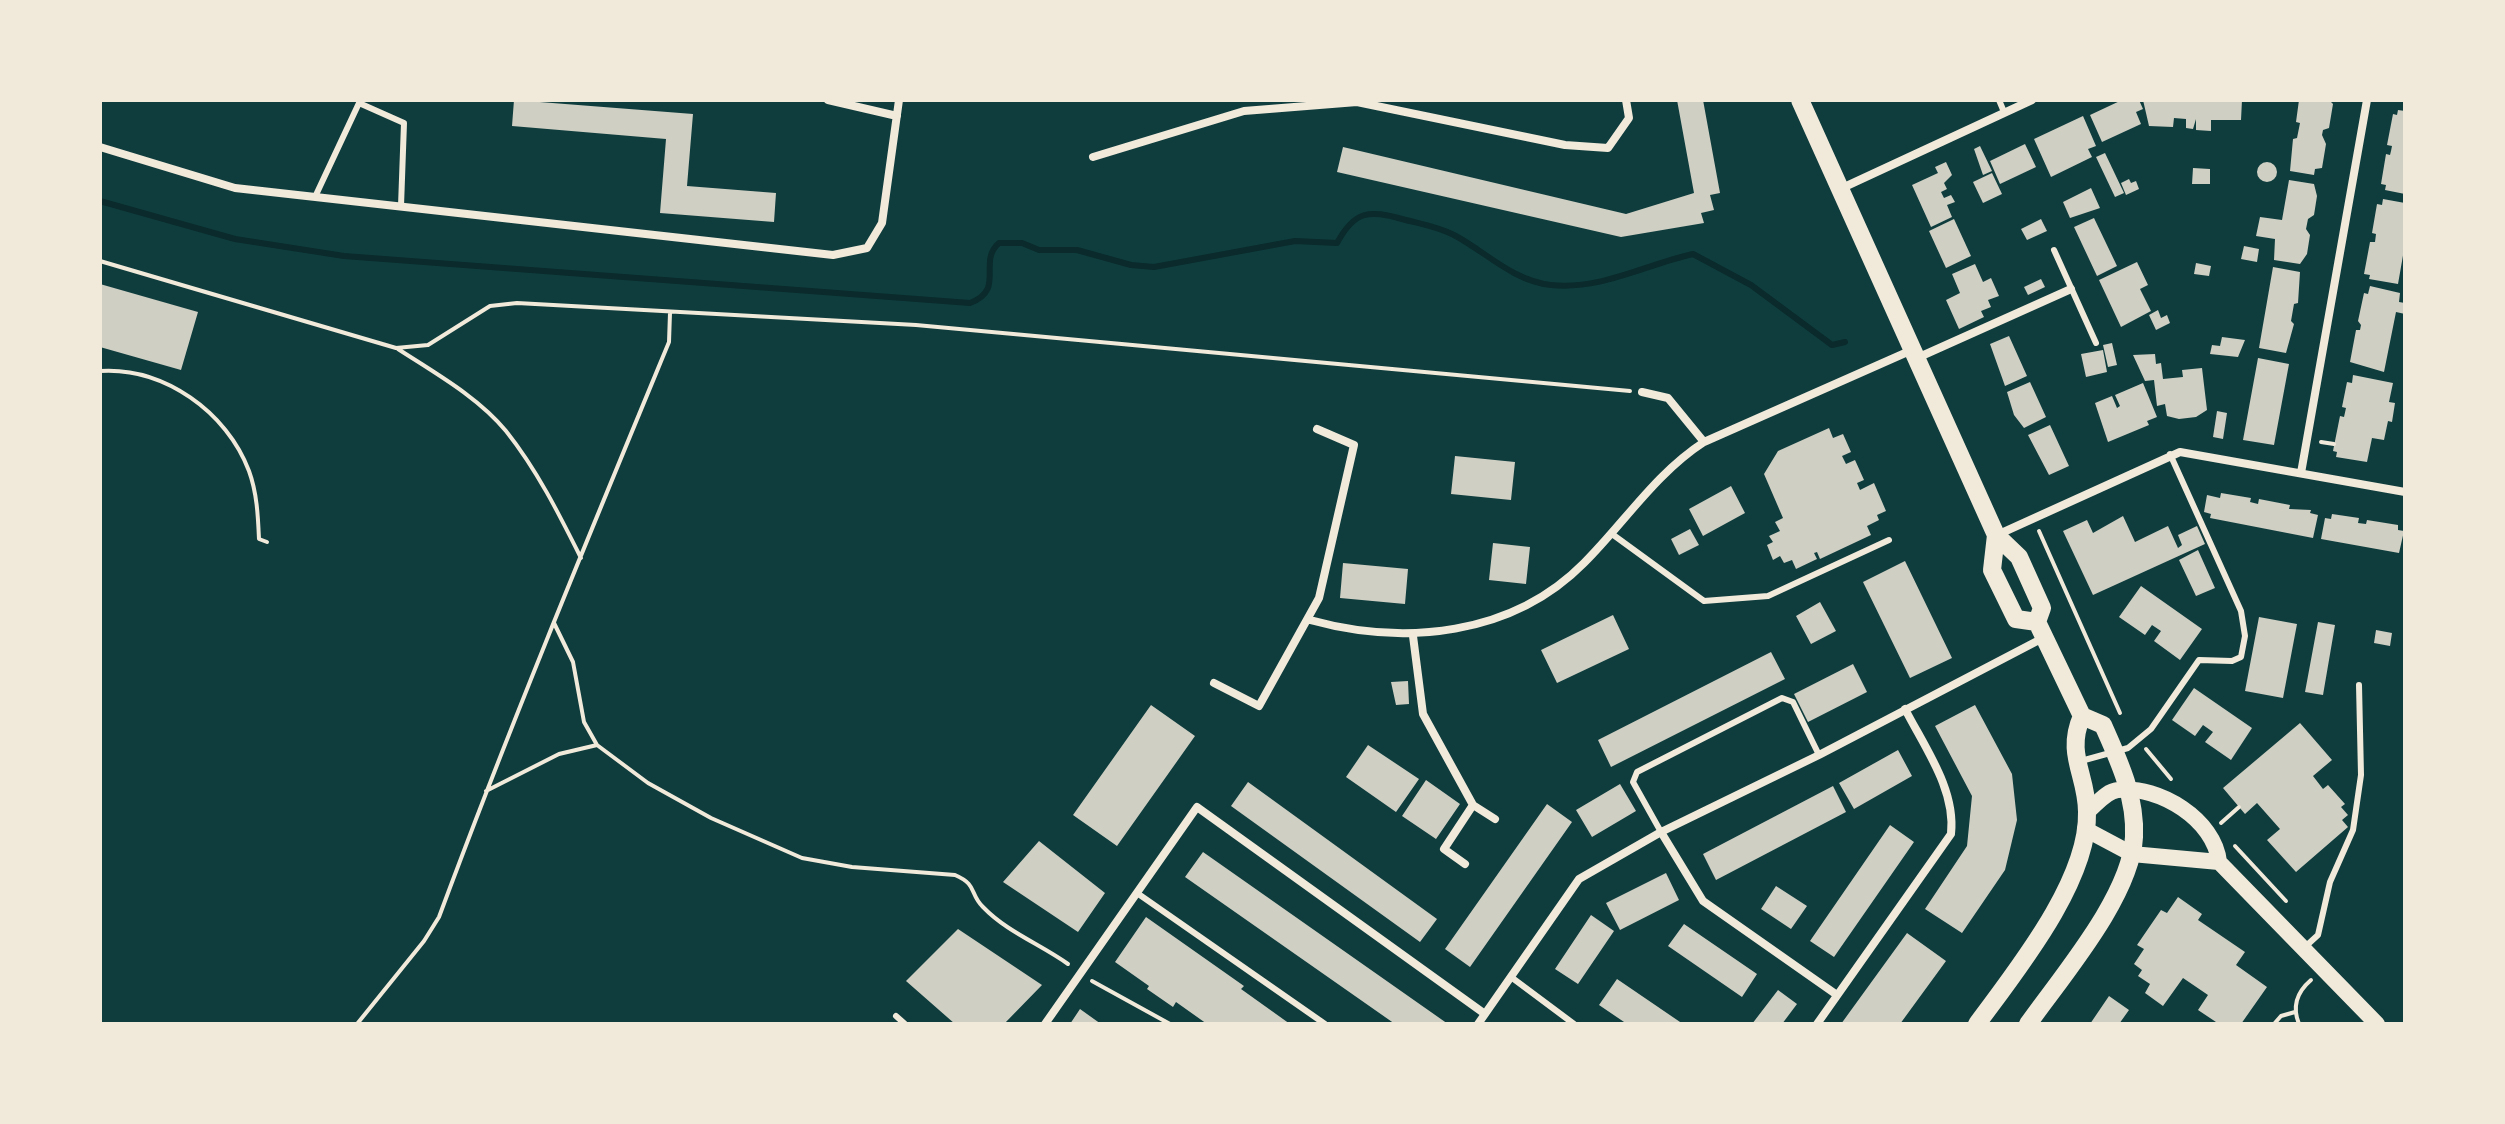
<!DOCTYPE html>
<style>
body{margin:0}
#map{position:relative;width:2505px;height:1124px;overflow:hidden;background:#0f3d3e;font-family:"Fira Sans",sans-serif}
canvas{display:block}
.frame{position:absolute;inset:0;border:102px solid #f1e9da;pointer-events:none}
</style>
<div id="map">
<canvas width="2505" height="1124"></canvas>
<div class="frame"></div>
</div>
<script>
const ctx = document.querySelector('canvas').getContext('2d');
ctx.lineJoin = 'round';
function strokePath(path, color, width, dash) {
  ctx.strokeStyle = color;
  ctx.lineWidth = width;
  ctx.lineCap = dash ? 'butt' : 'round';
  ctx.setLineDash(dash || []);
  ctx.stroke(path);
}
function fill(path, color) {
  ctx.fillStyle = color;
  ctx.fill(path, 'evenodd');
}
const stream = new Path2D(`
 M 100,201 L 235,239 L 344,256 L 970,303 C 1006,290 977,262 999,243 L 1022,243 L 1039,250 L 1077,250 L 1131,265 L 1154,267 L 1295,241 L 1337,243 C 1355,210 1369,210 1402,219 C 1420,224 1436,226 1454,235 C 1486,252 1513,281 1551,285 C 1602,290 1644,265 1693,254 L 1751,285 L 1832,345 L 1845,342`);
const building = new Path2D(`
 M 514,100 L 693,114 L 687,186 L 776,193 L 774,222 L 660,213 L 666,139 L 512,126 Z
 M 1677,100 L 1703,100 L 1720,193 L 1710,195 L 1714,210 L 1701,213 L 1704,223 L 1621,237 L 1337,172 L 1343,147 L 1626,214 L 1694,193 Z
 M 2122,100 L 2139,100 L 2143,109 L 2136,112 L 2141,124 L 2102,142 L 2090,115 Z
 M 2143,100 L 2242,100 L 2241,120 L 2211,120 L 2211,131 L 2196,130 L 2196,119 L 2193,129 L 2186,128 L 2186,119 L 2174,118 L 2173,127 L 2149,126 Z
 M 2299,100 L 2329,100 L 2333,104 L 2329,128 L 2323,130 L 2322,135 L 2326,144 L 2322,168 L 2315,169 L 2314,175 L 2290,171 L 2293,139 L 2297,138 L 2300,123 L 2296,122 Z
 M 2398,110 L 2405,111 L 2405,194 L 2385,190 L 2386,185 L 2381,184 L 2386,154 L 2390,155 L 2391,151 L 2392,146 L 2387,145 L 2393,114 L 2397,115 Z
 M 2083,116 L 2096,146 L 2088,149 L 2092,157 L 2051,177 L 2034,139 Z
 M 2025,144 L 2036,167 L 2000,184 L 1990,161 Z
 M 1980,146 L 1992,171 L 1983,175 L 1974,149 Z
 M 2105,153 L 2124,193 L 2115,197 L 2096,157 Z
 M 1946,162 L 1952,175 L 1944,183 L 1947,189 L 1941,192 L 1944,198 L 1951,195 L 1955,202 L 1947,205 L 1952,217 L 1931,227 L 1912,185 L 1938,173 L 1935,167 Z
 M2257 172a10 10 0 1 1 20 0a10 10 0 1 1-20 0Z
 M 2193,168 L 2210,169 L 2210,184 L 2192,184 Z
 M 1992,173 L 2002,194 L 1983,203 L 1973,182 Z
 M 2129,179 L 2131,183 L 2136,181 L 2139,189 L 2126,195 L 2121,183 Z
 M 2289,180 L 2314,184 L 2317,196 L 2314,215 L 2308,219 L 2306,229 L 2310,235 L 2307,254 L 2300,264 L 2274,260 L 2275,239 L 2256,236 L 2260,217 L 2282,220 Z
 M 2091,188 L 2100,208 L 2070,218 L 2063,202 Z
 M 2383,199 L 2405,203 L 2405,244 L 2398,284 L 2369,279 L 2370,275 L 2364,274 L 2370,242 L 2375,242 L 2376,234 L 2372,233 L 2377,204 L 2382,205 Z
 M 2094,218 L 2117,266 L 2097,276 L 2074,227 Z
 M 1954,219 L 1971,256 L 1946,268 L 1929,231 Z
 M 2041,219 L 2047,231 L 2027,240 L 2021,229 Z
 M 2244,246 L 2259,249 L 2257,262 L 2241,259 Z
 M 2137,262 L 2148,285 L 2140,289 L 2151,311 L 2121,327 L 2099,280 Z
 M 2196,263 L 2211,266 L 2209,276 L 2194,274 Z
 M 1975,264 L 1983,282 L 1991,278 L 1999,296 L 1988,300 L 1991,307 L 1981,311 L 1984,317 L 1959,329 L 1946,300 L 1960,293 L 1952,274 Z
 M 2273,267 L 2300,272 L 2298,303 L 2294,304 L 2291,321 L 2294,324 L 2286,353 L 2259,348 Z
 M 2041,279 L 2045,287 L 2028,295 L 2024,287 Z
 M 100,284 L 198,312 L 181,370 L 100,347 Z
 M 2370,286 L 2400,293 L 2399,302 L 2405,303 L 2405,314 L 2396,312 L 2384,372 L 2350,362 L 2356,330 L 2360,330 L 2361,325 L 2358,321 L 2364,293 L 2368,294 Z
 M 2158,310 L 2161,318 L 2167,315 L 2170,323 L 2156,330 L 2149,315 Z
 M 2009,336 L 2027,376 L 2005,386 L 1990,344 Z
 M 2222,337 L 2245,340 L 2238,357 L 2210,354 L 2212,345 L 2220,346 Z
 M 2112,343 L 2117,365 L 2108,367 L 2103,345 Z
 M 2103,350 L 2107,372 L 2086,377 L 2081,354 Z
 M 2155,354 L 2156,364 L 2161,363 L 2163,379 L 2183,377 L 2182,370 L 2202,368 L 2207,410 L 2196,417 L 2179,419 L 2167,416 L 2165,404 L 2157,406 L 2154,380 L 2145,381 L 2133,355 Z
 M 2258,358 L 2289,364 L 2274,445 L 2243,440 Z
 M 2353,375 L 2393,383 L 2389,402 L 2395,403 L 2392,422 L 2388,421 L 2384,440 L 2372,438 L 2367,462 L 2336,457 L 2337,452 L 2333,451 L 2340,416 L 2344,417 L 2346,408 L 2342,407 L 2347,382 L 2352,383 Z
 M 2030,382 L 2046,417 L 2024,428 L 2014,415 L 2007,392 Z
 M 2143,383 L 2157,417 L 2147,421 L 2149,425 L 2108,442 L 2095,403 L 2112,396 L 2117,408 L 2120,406 L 2115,395 Z
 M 2217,411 L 2227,413 L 2223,439 L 2213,437 Z
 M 2050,425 L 2069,466 L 2049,475 L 2028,435 Z
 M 1829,428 L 1833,438 L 1843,434 L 1851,452 L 1842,456 L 1846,464 L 1855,460 L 1864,480 L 1857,483 L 1860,490 L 1874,483 L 1886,511 L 1877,515 L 1879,520 L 1867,526 L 1871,535 L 1820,559 L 1817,552 L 1814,553 L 1817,559 L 1796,569 L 1792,560 L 1784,563 L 1780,556 L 1773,560 L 1767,545 L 1773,542 L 1769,536 L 1780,531 L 1775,522 L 1783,518 L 1764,474 L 1778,451 Z
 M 1455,456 L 1515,462 L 1511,500 L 1451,494 Z
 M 1731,486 L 1745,513 L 1703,536 L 1689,509 Z
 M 2221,493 L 2251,498 L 2250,502 L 2258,504 L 2259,499 L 2290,505 L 2289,509 L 2311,510 L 2310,513 L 2318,515 L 2313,538 L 2210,518 L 2211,514 L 2204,512 L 2207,495 L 2220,498 Z
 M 2332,514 L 2359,518 L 2358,523 L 2366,524 L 2367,520 L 2398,525 L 2398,530 L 2404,531 L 2399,553 L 2321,539 L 2325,518 L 2331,519 Z
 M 2123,516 L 2135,542 L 2168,526 L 2178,548 L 2182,545 L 2178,535 L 2197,526 L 2205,544 L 2093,595 L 2063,531 L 2087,520 L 2093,533 Z
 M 1690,529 L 1699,545 L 1679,555 L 1671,539 Z
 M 1493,543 L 1530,547 L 1526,584 L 1489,580 Z
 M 2198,550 L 2215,588 L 2196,596 L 2179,560 Z
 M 1905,561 L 1952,658 L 1910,678 L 1863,582 Z
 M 1343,563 L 1408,569 L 1405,604 L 1340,598 Z
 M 2141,586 L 2202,629 L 2180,660 L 2154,641 L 2161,631 L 2152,625 L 2145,635 L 2119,617 Z
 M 1820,602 L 1836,631 L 1811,644 L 1796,616 Z
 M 1613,615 L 1629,649 L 1557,683 L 1541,650 Z
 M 2259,617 L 2297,624 L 2283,698 L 2245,691 Z
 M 2318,622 L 2335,625 L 2323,695 L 2305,692 Z
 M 2376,630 L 2392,633 L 2390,646 L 2374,643 Z
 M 1771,652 L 1785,679 L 1611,767 L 1598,740 Z
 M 1853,664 L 1867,692 L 1808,722 L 1794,694 Z
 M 1408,681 L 1409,704 L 1396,705 L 1391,682 Z
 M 2194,688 L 2252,728 L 2231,760 L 2205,742 L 2213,732 L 2203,725 L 2195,736 L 2172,720 Z
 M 1151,705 L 1195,736 L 1117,846 L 1073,815 Z
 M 1975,705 L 2012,774 L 2017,820 L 2005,870 L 1962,933 L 1925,909 L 1967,846 L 1972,796 L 1935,726 Z
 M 2300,723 L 2332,760 L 2313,776 L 2323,789 L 2328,785 L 2345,804 L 2341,807 L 2348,815 L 2342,820 L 2348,827 L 2296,872 L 2267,840 L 2280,829 L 2257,803 L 2245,814 L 2223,788 Z
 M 1368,745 L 1419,779 L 1396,812 L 1346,777 Z
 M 1898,750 L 1912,776 L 1854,809 L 1839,783 Z
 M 1426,780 L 1460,804 L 1436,839 L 1402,816 Z
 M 1248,782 L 1437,919 L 1420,942 L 1231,806 Z
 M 1620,784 L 1636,811 L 1592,837 L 1576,810 Z
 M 1833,786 L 1846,812 L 1716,880 L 1703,854 Z
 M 1547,804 L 1572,822 L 1470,967 L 1445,949 Z
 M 1890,825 L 1914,842 L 1834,957 L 1810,941 Z
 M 1039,841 L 1105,893 L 1078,932 L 1003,882 Z
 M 1203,852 L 1448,1024 L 1395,1024 L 1185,877 Z
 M 1666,873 L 1679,900 L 1620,930 L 1606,903 Z
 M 1776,886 L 1807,906 L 1791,929 L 1761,909 Z
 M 2178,897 L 2202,914 L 2198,920 L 2245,952 L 2236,965 L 2267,987 L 2241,1024 L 2219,1024 L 2198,1010 L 2208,995 L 2183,978 L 2163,1006 L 2145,993 L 2150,984 L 2138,976 L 2142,970 L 2134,964 L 2144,949 L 2137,945 L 2161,910 L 2167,913 Z
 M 1591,915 L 1614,931 L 1578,984 L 1555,969 Z
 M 1146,917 L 1244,986 L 1241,989 L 1290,1024 L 1207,1024 L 1176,1002 L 1173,1007 L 1147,989 L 1149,986 L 1115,962 Z
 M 1684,924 L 1757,974 L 1742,997 L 1668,946 Z
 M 958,929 L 1042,985 L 1004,1024 L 955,1024 L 906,981 Z
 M 1907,933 L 1946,961 L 1900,1024 L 1841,1024 Z
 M 1617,979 L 1683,1024 L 1627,1024 L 1599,1005 Z
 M 1778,990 L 1797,1004 L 1782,1024 L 1752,1024 Z
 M 2109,996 L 2129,1010 L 2119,1024 L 2090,1024 Z
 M 1080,1009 L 1101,1024 L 1070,1024 Z`);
const path = new Path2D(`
 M 100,261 L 396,348 L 428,345 L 490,306 L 517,303 L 916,325 L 1630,391
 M 398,349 C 435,373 478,397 506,431 C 537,470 559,514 581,558
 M 100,371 C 164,367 227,412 249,471 C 257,493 258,516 259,539 L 267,542
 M 2321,442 L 2334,444
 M 2039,531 L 2120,713
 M 554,623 L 573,662 L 584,722 L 597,745 L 648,783 L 711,818 L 802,858 L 852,867 L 955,875 C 978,885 969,893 983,907 C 1007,932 1040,944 1068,964
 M 2146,749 L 2171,779
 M 486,791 L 559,754 L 597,745
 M 2221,823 L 2239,807
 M 2235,846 L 2286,901
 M 1092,981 L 1170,1024
 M 357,1024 L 424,941 L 439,917 C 511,723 590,533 669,342 L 670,313
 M 2274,1024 L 2281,1016 L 2295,1012
 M 2299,1024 C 2292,1007 2297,992 2311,980`);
const service = new Path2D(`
 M 1999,100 L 2004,112
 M 359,103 L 404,123 L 401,206
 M 315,197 L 359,103
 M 2054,250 L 2096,343
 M 1612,534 L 1704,601 L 1768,596 L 1889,540
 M 2081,761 L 2128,748 L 2151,729 L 2199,660 L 2232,661 L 2241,657 L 2245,636 L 2241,611 L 2170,454
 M 1661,832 L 1633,782 L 1637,772 L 1782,698 L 1793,702 L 1819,755
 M 1137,893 L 1325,1024
 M 2306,946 L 2318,935 L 2330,882 L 2353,830 L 2361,775 L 2359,685
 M 1511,977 L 1574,1024
 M 896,1016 L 905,1024`);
const minor = new Path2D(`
 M 828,100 L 897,116
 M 100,147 L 235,188 L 833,255 L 867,248 L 882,223 L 899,100
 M 1093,157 L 1244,111 L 1357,102 L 1565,145 L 1608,148 L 1629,118 L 1626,100
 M 1840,189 L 2032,100
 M 1917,358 L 2071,289
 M 1642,392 L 1668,398 L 1704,442
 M 2301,473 L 2367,100
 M 1997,535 L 2180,452 L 2405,492
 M 1310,620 C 1404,646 1512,636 1584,563 C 1625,522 1655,474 1704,442 L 1912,350
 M 1413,636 L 1423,714 L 1473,805 L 1495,819
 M 1214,683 L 1259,706 L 1319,598 L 1354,445 L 1317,429
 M 1661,832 L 1703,901 L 1837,995
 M 1465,864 L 1444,849 L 1473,805
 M 1045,1024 L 1197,807 L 1485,1014
 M 1478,1024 L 1579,879 L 1661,832 L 1819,755 L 2043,638
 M 1817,1024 L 1951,834 C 1956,790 1925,748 1905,709`);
const secondary = new Path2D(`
 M 2087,812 C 2097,804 2106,791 2118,790 C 2159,785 2215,820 2219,862 L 2377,1024
 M 2085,829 L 2132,854 L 2219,862`);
const primary = new Path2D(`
 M 1800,100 L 1996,535 L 2019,557 L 2042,608 L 2037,622 L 2082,716 L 2103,725 C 2119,761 2136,797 2134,837 C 2131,896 2062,976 2028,1024
 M 1996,535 L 1992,570 L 2016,619 L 2037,622
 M 1977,1024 C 2016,971 2089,881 2087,812 C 2087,775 2065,754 2082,716`);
strokePath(stream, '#0a2a2b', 6);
fill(building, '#cfcfc3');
strokePath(path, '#f1e9da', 4);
strokePath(service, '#f1e9da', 6);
strokePath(minor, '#f1e9da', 8);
strokePath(secondary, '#f1e9da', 16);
strokePath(primary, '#f1e9da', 18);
</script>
